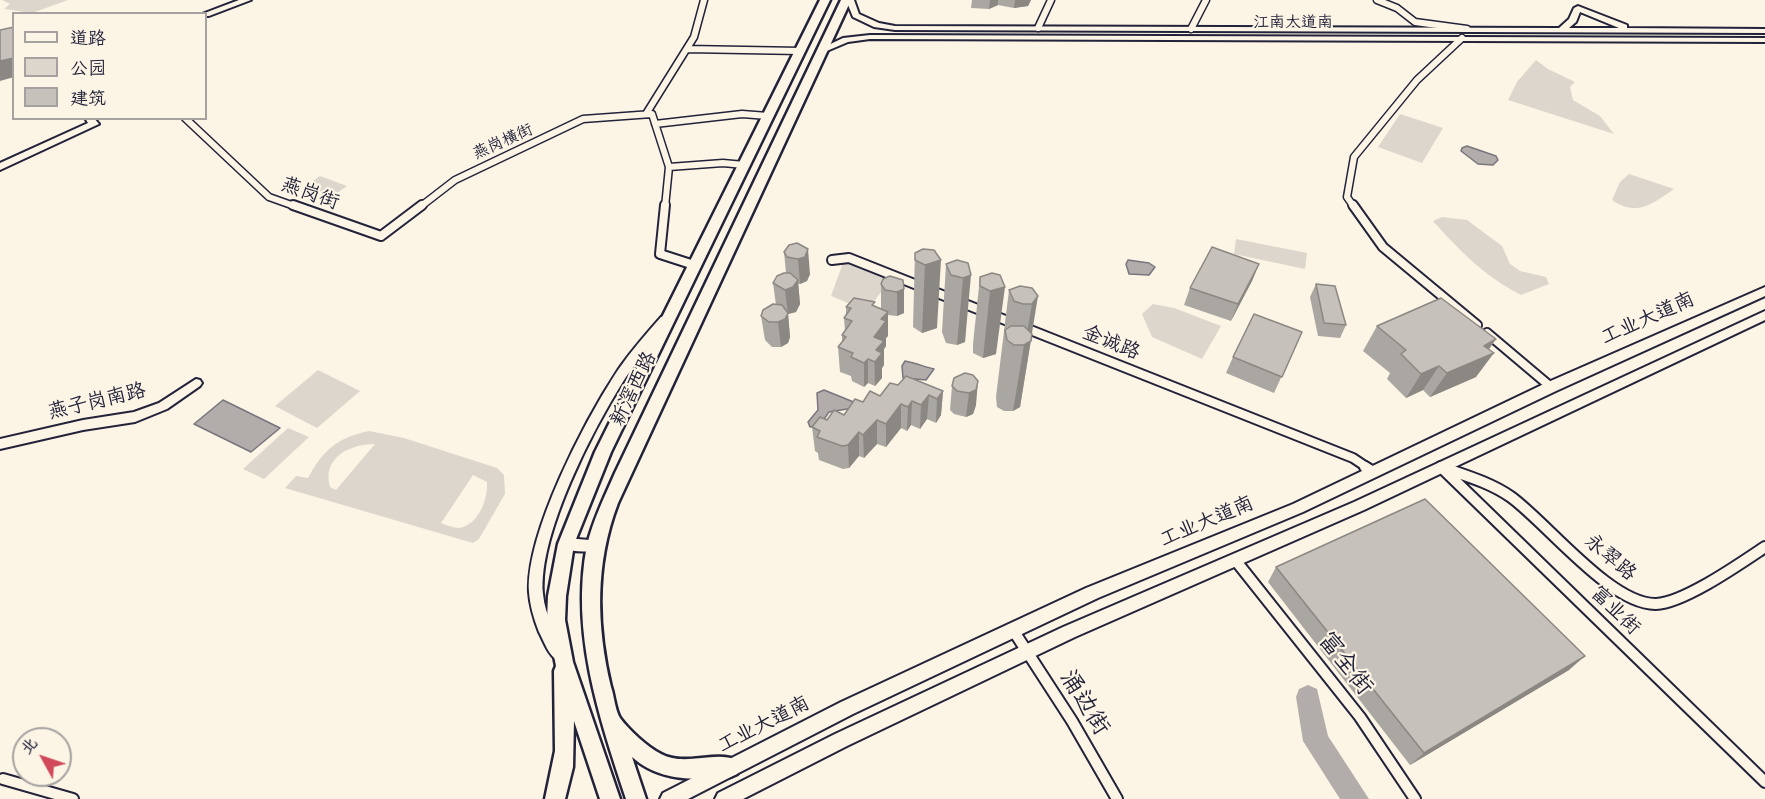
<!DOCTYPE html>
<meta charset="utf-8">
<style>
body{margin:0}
#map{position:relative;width:1765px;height:799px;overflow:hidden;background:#fcf5e5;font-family:"Balsamiq Sans","LXGW WenKai TC",sans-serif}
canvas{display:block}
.legend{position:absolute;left:12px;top:12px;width:195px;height:108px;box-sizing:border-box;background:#fcf5e5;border:2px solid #a5a1a1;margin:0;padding:8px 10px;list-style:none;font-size:18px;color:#22223b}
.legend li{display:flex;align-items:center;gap:12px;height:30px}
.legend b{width:30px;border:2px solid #a5a1a1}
.north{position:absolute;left:12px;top:727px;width:60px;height:60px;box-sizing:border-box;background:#fcf5e5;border:2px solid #a5a1a1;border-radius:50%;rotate:310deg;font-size:16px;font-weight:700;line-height:24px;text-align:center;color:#22223b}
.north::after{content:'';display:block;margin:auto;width:21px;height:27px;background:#d1495b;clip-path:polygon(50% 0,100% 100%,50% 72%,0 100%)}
</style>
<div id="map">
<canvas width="1765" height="799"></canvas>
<ul class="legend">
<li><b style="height:8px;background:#fcf5e5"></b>道路</li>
<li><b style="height:16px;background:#dcd6cc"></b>公园</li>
<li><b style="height:16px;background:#c6c1bb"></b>建筑</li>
</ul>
<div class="north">北</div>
</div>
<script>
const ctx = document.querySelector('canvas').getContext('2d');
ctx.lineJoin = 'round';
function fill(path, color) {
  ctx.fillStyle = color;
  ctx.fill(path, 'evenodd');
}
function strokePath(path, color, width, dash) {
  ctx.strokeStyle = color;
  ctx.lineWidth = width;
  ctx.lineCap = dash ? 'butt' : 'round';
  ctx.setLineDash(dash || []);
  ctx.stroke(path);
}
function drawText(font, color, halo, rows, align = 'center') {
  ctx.font = font + ' "Balsamiq Sans","LXGW WenKai TC",sans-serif';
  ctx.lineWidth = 4.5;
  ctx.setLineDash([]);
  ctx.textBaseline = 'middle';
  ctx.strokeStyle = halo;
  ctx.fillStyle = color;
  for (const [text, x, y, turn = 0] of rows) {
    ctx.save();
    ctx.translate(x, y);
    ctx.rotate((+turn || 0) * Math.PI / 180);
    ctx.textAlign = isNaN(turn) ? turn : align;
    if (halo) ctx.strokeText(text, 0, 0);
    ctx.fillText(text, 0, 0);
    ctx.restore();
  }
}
const green = new Path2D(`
 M 2,0 L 68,0 L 32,13 L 4,9 L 10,4 Z
 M 1536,60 L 1548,69 L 1575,82 L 1570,87 L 1573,100 L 1600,116 L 1614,134 L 1508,100 L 1517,82 Z
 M 1400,114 L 1443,128 L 1422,163 L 1378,147 Z
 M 1629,174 L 1674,189 C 1652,204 1637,217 1612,200 L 1620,182 Z
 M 320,176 L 347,186 L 330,198 L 303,188 Z
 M 1442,217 L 1467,220 L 1502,246 L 1510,264 L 1520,271 L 1546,277 L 1549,284 L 1521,295 C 1483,275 1461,252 1433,221 Z
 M 1236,239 L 1307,253 L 1305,269 L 1234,254 Z
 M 843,263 L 858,265 L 890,280 L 867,311 L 831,296 Z
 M 1153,304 L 1174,308 L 1221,326 L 1202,359 L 1152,337 L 1142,314 Z
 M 318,370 L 360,391 L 317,428 L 275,406 Z
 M 288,428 L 309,437 L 264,479 L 243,469 Z
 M 369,431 L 404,438 L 497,468 L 504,475 L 505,494 L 479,539 L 473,543 L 285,488 L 296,476 L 308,478 C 323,450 337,438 369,431 ZM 375,444 L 336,490 L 330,487 C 322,458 349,444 375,444 ZM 473,475 L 487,482 C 488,499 479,525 459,528 C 454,528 446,525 441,523 Z`);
const water = new Path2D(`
 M 1467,146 L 1496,156 L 1498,160 L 1493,165 L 1478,164 L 1461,151 L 1462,148 Z
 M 1128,260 L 1149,263 L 1155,267 L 1149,275 L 1129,274 L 1126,264 Z
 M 905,361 C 916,363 925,367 934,369 L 926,380 L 903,378 L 902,366 Z
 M 824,390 L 856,403 L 853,408 L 829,412 L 820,425 L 810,427 L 808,422 L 818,410 L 817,393 Z
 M 223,400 L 280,428 L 251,452 L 194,424 Z`);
const river = new Path2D(`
 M 1308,685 L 1317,689 L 1328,736 L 1369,799 L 1340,799 L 1303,741 L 1296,697 L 1299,689 Z`);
const streetFar2 = new Path2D(`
 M 1377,0 L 1397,8 L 1415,22 L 1467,29
 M 1038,28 L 1051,0
 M 1191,29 L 1206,0
 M 687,49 L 801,51
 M 646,114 L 694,37 L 704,0
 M 185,118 L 269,197 L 297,207
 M 655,124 L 742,114 L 768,116
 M 669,167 L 723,163 L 744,165
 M 420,207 L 455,180 L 583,119 L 652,114 L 669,167 L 665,207
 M 1354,207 L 1347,197 L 1354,157 L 1417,80 L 1462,38`);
const streetFar1 = new Path2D(`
 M 293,205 L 381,236 L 422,205
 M 665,205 L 660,254 L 694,265
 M 1353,205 L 1383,247 L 1477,325
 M 832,260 L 849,258 L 1353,458 L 1368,468
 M 1487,333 L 1551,387`);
const street = new Path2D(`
 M 1365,467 L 1373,472
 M 1441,467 L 1765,782
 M 1444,468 C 1467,476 1491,483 1511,497 C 1547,523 1611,605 1656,604 C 1684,603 1741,563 1765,547
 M 1236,561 L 1360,717 L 1415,799
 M 1013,630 L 1072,721 L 1117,799
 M 3,779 L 73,799`);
const secondary = new Path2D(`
 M 239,0 L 251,0 L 209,16 L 206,16 L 206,14 L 202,14 Z
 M 846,0 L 854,0 L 859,14 L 879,23 L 895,26 L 1559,28 L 1569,19 L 1574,8 L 1578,6 L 1627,25 L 1627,28 L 1765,29 L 1765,33 L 895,30 L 874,27 L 853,17 ZM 1580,12 L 1619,28 L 1569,28 L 1576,22 Z
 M 870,35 L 1765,38 L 1765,42 L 870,39 L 848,42 L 822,53 L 818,50 L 843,38 Z
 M 85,118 L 94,118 L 99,124 L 0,170 L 0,163 L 88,123 Z
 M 665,316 L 669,317 L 671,320 L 669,323 C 654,340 639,358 626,377 C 594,427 538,534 543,594 C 545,617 557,634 566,654 L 564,659 L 559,661 C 549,657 544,641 539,632 C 534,619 530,606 529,592 C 526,533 585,420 618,370 C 631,351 646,334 661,317 Z
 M 196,379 L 200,380 L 202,383 L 200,386 L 167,409 L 135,422 L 83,430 L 0,449 L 0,439 L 83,420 L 134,412 L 159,403 Z
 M 566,538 L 601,541 L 603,545 L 601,549 C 590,553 572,552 561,548 L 559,544 L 561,540 Z`);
const primary = new Path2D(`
 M 1765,287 L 1765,296 L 1556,391 L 1303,512 L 1098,598 L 853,714 L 688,799 L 660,799 L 663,793 L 841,702 L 1086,588 L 1293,504 L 1546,383 Z
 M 1765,311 L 1765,320 L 1364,510 L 1075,637 L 847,746 L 743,799 L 715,799 L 718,793 L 835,734 L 1063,627 L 1354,502 Z`);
const highway = new Path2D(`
 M 820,0 L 830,0 L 611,452 L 574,544 L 566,596 L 565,620 L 573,662 L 620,799 L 600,799 L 574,721 L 573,767 L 565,799 L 545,799 L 555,751 L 554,671 L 556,666 L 547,620 L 548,596 L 558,544 L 595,452 Z
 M 841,0 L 851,0 L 618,503 C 595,563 596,625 611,687 C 614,695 615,710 620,718 C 629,730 646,746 661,754 C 685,767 714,750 737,760 L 740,767 L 737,774 L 730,777 C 695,780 660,782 632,757 L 646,799 L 626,799 C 599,717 570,632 587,545 C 593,520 605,496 615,473 Z`);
const wall = new Path2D(`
 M 972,0 L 1031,0 L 1028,6 L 1014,8 L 998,5 L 989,9 L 971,8 Z
 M 789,245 L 810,274 L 807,281 L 800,284 L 798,284 L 800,304 L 796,312 L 788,314 L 790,337 L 788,343 L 781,347 L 772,347 L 765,340 L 761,316 L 776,305 L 773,283 L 786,273 L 784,252 Z
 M 923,249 L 937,328 L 922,333 L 913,327 L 915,253 Z
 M 968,263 L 965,342 L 957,345 L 946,343 L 942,332 L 946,264 Z
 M 1259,264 L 1252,281 L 1231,321 L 1184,305 L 1190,288 Z
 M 992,273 L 996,354 L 983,358 L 973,353 L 973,344 L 980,277 Z
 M 881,284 L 904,289 L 904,313 L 897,316 L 888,315 L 888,336 L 886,338 L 886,346 L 884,349 L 884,365 L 882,368 L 882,378 L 875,386 L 868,383 L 864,387 L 852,381 L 851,376 L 840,372 L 838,347 L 842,342 L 842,335 L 845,331 L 844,318 L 846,314 L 846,307 L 875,306 L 881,309 Z
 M 1316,284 L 1346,325 L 1340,338 L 1318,336 L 1310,297 Z
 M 1032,288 L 1032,334 L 1020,407 L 1013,411 L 1004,411 L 997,407 L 996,397 L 1009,290 Z
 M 1377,326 L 1496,339 L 1489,349 L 1476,377 L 1430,397 L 1423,390 L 1406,398 L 1387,379 L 1390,373 L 1363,351 Z
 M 1302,332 L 1274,393 L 1226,373 L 1233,357 Z
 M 965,373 L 976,405 L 973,414 L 966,417 L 954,414 L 950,410 L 952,386 Z
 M 898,385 L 943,391 L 941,415 L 936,423 L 927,419 L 920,429 L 911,425 L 907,431 L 901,428 L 886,447 L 877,444 L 864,458 L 859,456 L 849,468 L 843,469 L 819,460 L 818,453 L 815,451 L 812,427 L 827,420 L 844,415 L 863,402 L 880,396 Z
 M 1276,567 L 1569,670 L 1410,765 L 1268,582 Z`);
const shadedWall = new Path2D(`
 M 990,0 L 998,0 L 998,5 L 989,9 Z
 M 1015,0 L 1031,0 L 1028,6 L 1014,8 Z
 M 14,58 L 14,77 L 0,81 L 0,61 Z
 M 808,249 L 810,274 L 807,281 L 800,284 L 798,259 Z
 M 941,260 L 937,328 L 922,333 L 925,265 Z
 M 1259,264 L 1252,281 L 1231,321 L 1238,304 Z
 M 971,275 L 965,342 L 957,345 L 963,278 Z
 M 798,280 L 800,304 L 796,312 L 788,314 L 785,290 Z
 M 1005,287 L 996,354 L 983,358 L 990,291 Z
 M 904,289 L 904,313 L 897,316 L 897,292 Z
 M 1038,296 L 1020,407 L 1013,411 L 1024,345 L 1025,344 L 1032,304 Z
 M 888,312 L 888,336 L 886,338 L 886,346 L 884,349 L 884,365 L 882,368 L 882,378 L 875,386 L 874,337 L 881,319 Z
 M 788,313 L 790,337 L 788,343 L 781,347 L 778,322 Z
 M 1496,339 L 1483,357 L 1494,353 L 1476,377 L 1430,397 L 1447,373 Z
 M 868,359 L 868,383 L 864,387 L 864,363 Z
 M 1439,366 L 1423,390 L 1406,398 L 1421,374 Z
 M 978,381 L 976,405 L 973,414 L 966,417 L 969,393 Z
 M 943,391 L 941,415 L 936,423 L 937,399 Z
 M 929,395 L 927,419 L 920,429 L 921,405 Z
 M 912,401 L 911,425 L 907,431 L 908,407 Z
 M 901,404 L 901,428 L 886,447 L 886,424 Z
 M 877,420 L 877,444 L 864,458 L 863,435 Z
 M 859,432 L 859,456 L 849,468 L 848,445 Z
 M 1585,656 L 1569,670 L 1410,765 L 1424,753 Z`);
const building = new Path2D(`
 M 14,27 L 14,58 L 0,61 L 0,30 Z
 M 797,243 L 808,249 L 805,257 L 798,259 L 787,257 L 784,252 L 789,245 Z
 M 1212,247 L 1259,264 L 1238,304 L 1190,288 Z
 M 923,249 L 934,250 L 941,260 L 925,265 L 915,260 L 915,253 Z
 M 957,260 L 968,263 L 971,275 L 963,278 L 951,275 L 946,264 Z
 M 784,273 L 790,273 L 798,280 L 793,287 L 785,290 L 773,283 L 777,276 Z
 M 992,273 L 1000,275 L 1005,287 L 990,291 L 980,286 L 980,277 Z
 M 890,276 L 903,280 L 904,289 L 897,292 L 885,290 L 881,284 L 883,279 Z
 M 1316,284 L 1335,286 L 1346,325 L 1324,323 Z
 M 1020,286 L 1032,288 L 1038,296 L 1032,304 L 1023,304 L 1014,301 L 1009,290 Z
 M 854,298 L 875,302 L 872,305 L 888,312 L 881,319 L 886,321 L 874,337 L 884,341 L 876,350 L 882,353 L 875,362 L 868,359 L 864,363 L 851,357 L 853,353 L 838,347 L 846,337 L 842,335 L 852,321 L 844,318 L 851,308 L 846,307 Z
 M 1441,298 L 1496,339 L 1484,346 L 1494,353 L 1447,373 L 1439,366 L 1421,374 L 1401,354 L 1406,350 L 1377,326 Z
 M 773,304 L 782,305 L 788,313 L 785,319 L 778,322 L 769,322 L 761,316 L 763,310 Z
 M 1254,314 L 1302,332 L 1282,377 L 1233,357 Z
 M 1011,326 L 1024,326 L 1032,334 L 1031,341 L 1024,345 L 1014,345 L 1007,340 L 1005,330 Z
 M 965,373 L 973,375 L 978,381 L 976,390 L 969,393 L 957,391 L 952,386 L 954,378 Z
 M 906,376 L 943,391 L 937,399 L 929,395 L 921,405 L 912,401 L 908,407 L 901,404 L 886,424 L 877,420 L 863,435 L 859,432 L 848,445 L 842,446 L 817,437 L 820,431 L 812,427 L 820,417 L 827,420 L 834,410 L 844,415 L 855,399 L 863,402 L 870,391 L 880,396 L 890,383 L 898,385 Z
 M 1425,499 L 1585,656 L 1424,753 L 1276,567 Z`);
const farStreetnames = [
 ["江南大道南",1293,23],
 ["燕岗横街",503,142,-24]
];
const streetNames = [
 ["燕岗街",310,194,20],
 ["工业大道南",1648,319,-24],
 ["金诚路",1111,343,22],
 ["新滘西路",634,389,-64],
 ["燕子岗南路",97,402,-13],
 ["工业大道南",1207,522,-23],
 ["永翠路",1610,558,40],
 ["富业街",1615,611,44],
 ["工业大道南",764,725,-27]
];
const nearStreetnames = [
 ["富全街",1345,664,52],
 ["涌边街",1084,703,58]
];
fill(green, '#dcd6cc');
fill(water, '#b2adab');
strokePath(water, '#78757e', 1.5);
fill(river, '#b2adab');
strokePath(streetFar2, '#22223b', 9);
strokePath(streetFar1, '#22223b', 12);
strokePath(street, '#22223b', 14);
strokePath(secondary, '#22223b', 4);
strokePath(primary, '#22223b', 4);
strokePath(highway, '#22223b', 5);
strokePath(streetFar2, '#fcf5e5', 6);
strokePath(streetFar1, '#fcf5e5', 8);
strokePath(street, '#fcf5e5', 10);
fill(secondary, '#fcf5e5');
fill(primary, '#fcf5e5');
fill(highway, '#fcf5e5');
fill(wall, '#aaa6a1');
fill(shadedWall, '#8b8783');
fill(building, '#c6c1bb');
strokePath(building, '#8b8783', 1.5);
drawText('16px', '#22223b', '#fcf5e5', farStreetnames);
drawText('20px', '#22223b', '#fcf5e5', streetNames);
drawText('24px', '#22223b', '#fcf5e5', nearStreetnames);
</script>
